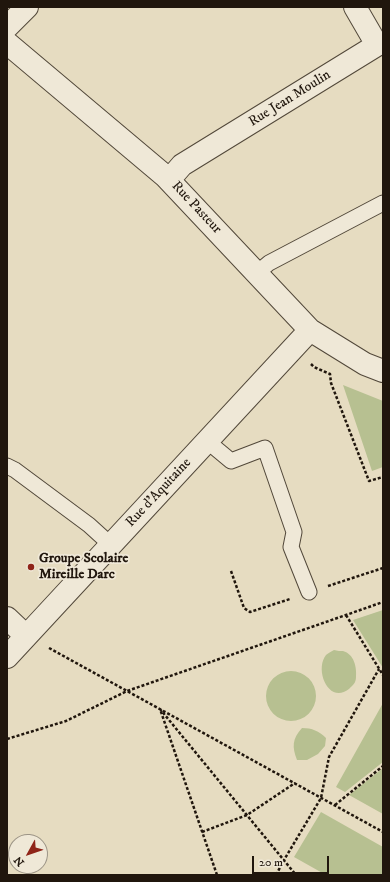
<!DOCTYPE html>
<style>
body{margin:0}
#map{position:relative;width:390px;height:882px;overflow:hidden;background:#e6dcc1;font-family:"IM FELL DW Pica",serif}
canvas{display:block}
.frame{position:absolute;inset:0;border:8px solid #20160d;pointer-events:none}
.north{position:absolute;left:8px;top:834px;width:40px;height:40px;box-sizing:border-box;background:#efe8d7;border:1px solid #9c9486;border-radius:50%;rotate:230deg;font-size:11px;font-weight:700;line-height:16px;text-align:center;color:#20160d}
.north::after{content:'';display:block;margin:auto;width:14px;height:18px;background:#8f2418;clip-path:polygon(50% 0,100% 100%,50% 72%,0 100%)}
.scale{position:absolute;left:252px;top:856px;width:77px;height:18px;box-sizing:border-box;border:2px solid #20160d;border-top:0;padding-left:5px;font-size:12px;line-height:14px;white-space:nowrap;color:#20160d;-webkit-text-stroke:3px #efe8d7;paint-order:stroke}
</style>
<div id="map">
<canvas width="390" height="882"></canvas>
<div class="frame"></div>
<div class="north">N</div>
<div class="scale">20 m</div>
</div>
<script>
const ctx = document.querySelector('canvas').getContext('2d');
ctx.lineJoin = 'round';
function fill(path, color) {
  ctx.fillStyle = color;
  ctx.fill(path, 'evenodd');
}
function strokePath(path, color, width, dash) {
  ctx.strokeStyle = color;
  ctx.lineWidth = width;
  ctx.lineCap = dash ? 'butt' : 'round';
  ctx.setLineDash(dash || []);
  ctx.stroke(path);
}
function drawText(font, color, halo, rows, align = 'center') {
  ctx.font = font + ' "IM FELL DW Pica",serif';
  ctx.lineWidth = 3.5;
  ctx.setLineDash([]);
  ctx.textBaseline = 'middle';
  ctx.strokeStyle = halo;
  ctx.fillStyle = color;
  for (const [text, x, y, turn = 0] of rows) {
    ctx.save();
    ctx.translate(x, y);
    ctx.rotate((+turn || 0) * Math.PI / 180);
    ctx.textAlign = isNaN(turn) ? turn : align;
    if (halo) ctx.strokeText(text, 0, 0);
    ctx.fillText(text, 0, 0);
    ctx.restore();
  }
}
const green = new Path2D(`
 M 343,385 L 383,401 L 383,467 L 372,471 Z
 M 383,610 L 383,668 L 353,620 Z
 M 334,650 C 337,651 341,651 343,651 C 354,654 357,667 356,677 C 356,683 353,685 349,689 C 329,705 314,670 326,655 C 328,653 331,652 334,650 Z
 M266 696a25 25 0 1 1 50 0a25 25 0 1 1-50 0Z
 M 383,703 L 383,762 L 345,792 L 336,787 Z
 M 302,728 C 312,728 319,731 326,738 L 325,746 L 318,754 L 307,760 L 297,760 C 292,747 292,739 302,728 Z
 M 383,768 L 383,814 L 349,795 Z
 M 321,812 L 383,847 L 383,875 L 326,875 L 294,857 Z`);
const path = new Path2D(`
 M 311,364 L 314,367 L 330,374 L 331,383 L 369,481 L 383,477
 M 231,571 L 244,608 L 250,612 L 290,599
 M 328,586 L 383,568
 M 346,615 L 383,675
 M 49,648 L 383,832
 M 7,739 L 66,721 L 127,691 L 346,615 L 383,602
 M 335,805 L 383,766
 M 202,832 L 247,815 L 295,783
 M 217,875 L 160,709 L 296,875
 M 276,875 L 284,860 L 321,798 L 329,757 L 379,669`);
const service = new Path2D(`
 M 257,273 L 269,263 L 383,203
 M 207,441 L 231,461 L 265,448 L 294,532 L 291,547 L 309,592
 M 7,466 L 15,470 L 89,525 L 111,545`);
const minor = new Path2D(`
 M 7,27 L 27,7
 M 7,43 L 165,176 L 310,330 L 365,364 L 383,371
 M 169,180 L 182,165 L 377,45 L 355,7
 M 7,618 L 26,636
 M 7,657 L 310,330`);
const markers = [
 [31,567,4,"#8f2418"]
];
const streetNames = [
 ["Rue Jean Moulin",290,99,-32],
 ["Rue Pasteur",196,208,47],
 ["Rue d'Aquitaine",159,493,-47]
];
const poiNames = [
 ["Groupe Scolaire",39,559],
 ["Mireille Darc",39,575]
];
fill(green, '#b7c091');
strokePath(service, '#52483a', 17);
strokePath(minor, '#52483a', 24);
strokePath(path, '#20160d', 2.5, [3, 2]);
strokePath(service, '#efe8d7', 15);
strokePath(minor, '#efe8d7', 22);
for (const [x, y, r, color] of markers) {
  const dot = new Path2D();
  dot.arc(x, y, r, 0, 2 * Math.PI);
  ctx.fillStyle = color;
  ctx.fill(dot);
  strokePath(dot, '#efe8d7', 1.5);
}
drawText('14px', '#20160d', '#efe8d7', streetNames);
drawText('bold 14px', '#20160d', '#efe8d7', poiNames, 'left');
</script>
